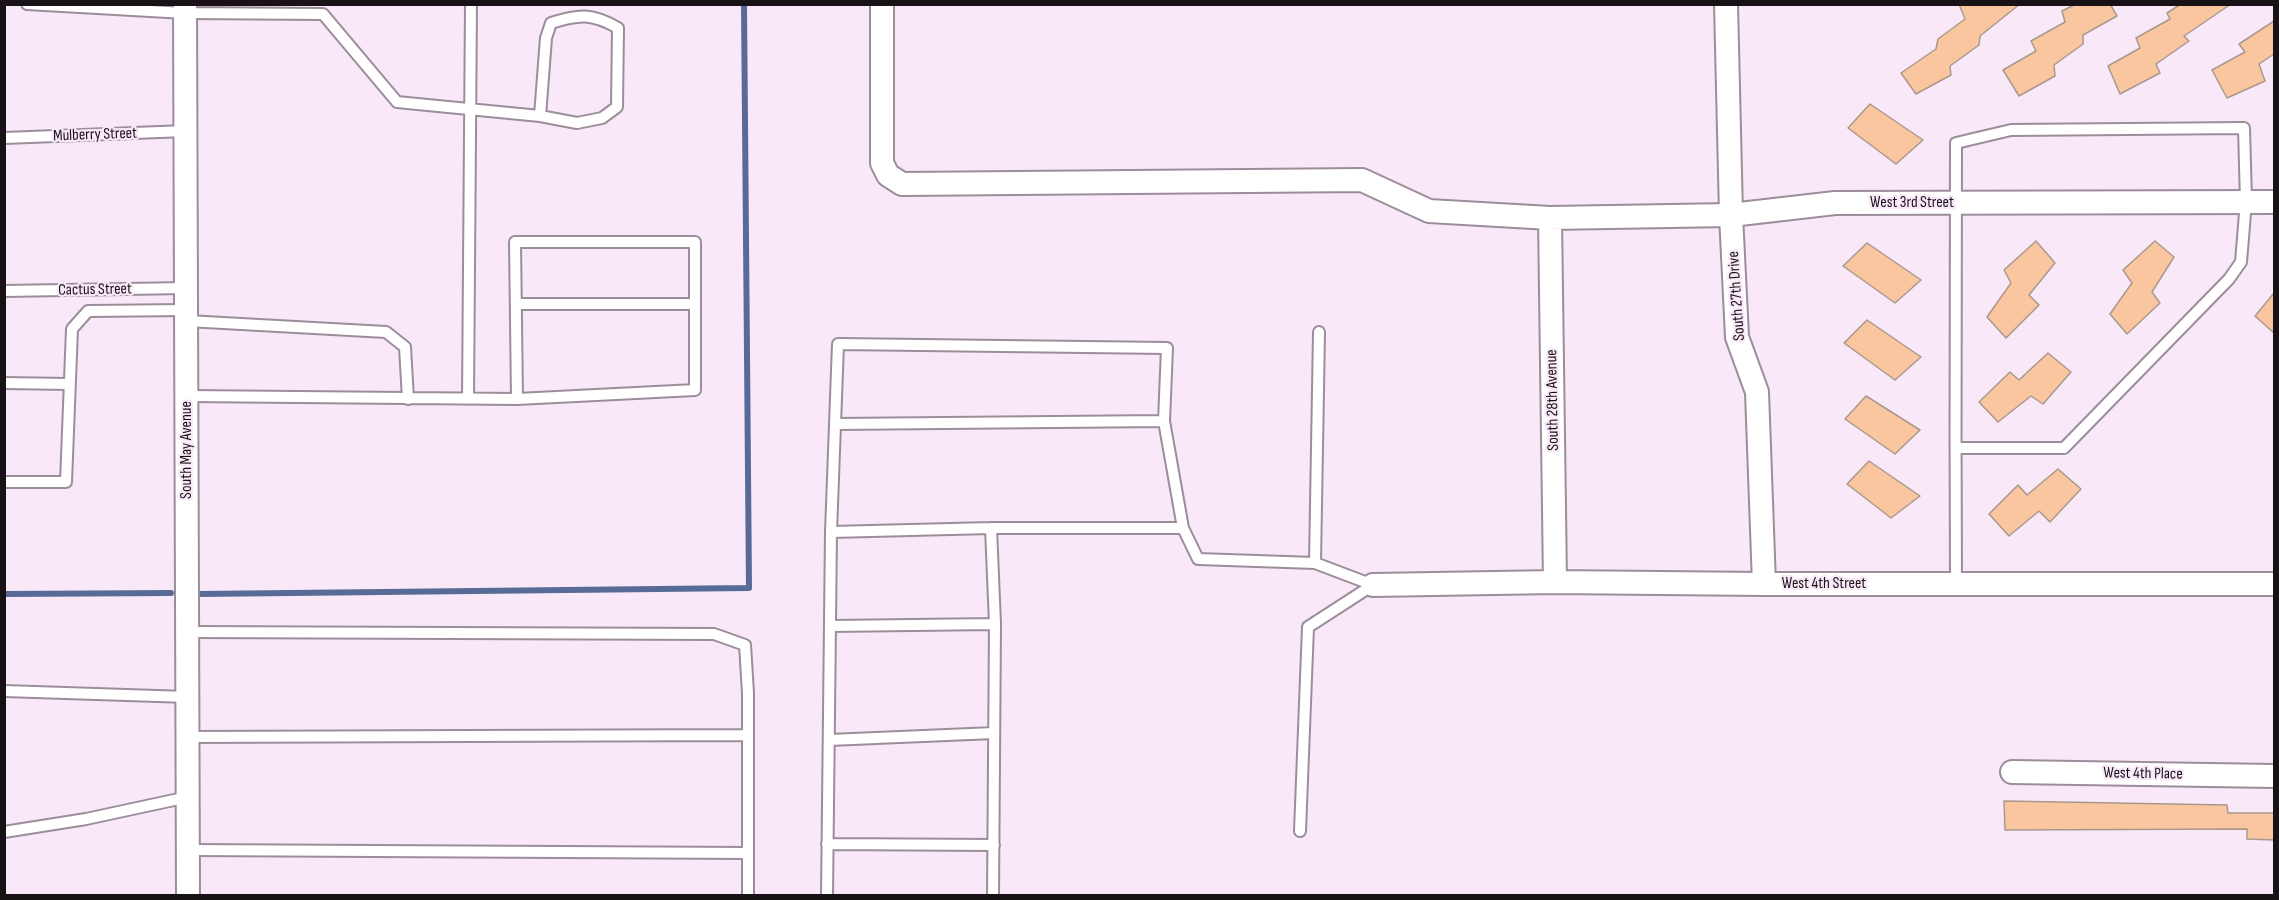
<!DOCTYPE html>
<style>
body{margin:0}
#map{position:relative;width:2279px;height:900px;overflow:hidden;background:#f9e9f8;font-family:"Sofia Sans Condensed",sans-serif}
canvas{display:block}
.frame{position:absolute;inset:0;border:6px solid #181217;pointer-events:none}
</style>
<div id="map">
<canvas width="2279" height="900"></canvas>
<div class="frame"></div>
</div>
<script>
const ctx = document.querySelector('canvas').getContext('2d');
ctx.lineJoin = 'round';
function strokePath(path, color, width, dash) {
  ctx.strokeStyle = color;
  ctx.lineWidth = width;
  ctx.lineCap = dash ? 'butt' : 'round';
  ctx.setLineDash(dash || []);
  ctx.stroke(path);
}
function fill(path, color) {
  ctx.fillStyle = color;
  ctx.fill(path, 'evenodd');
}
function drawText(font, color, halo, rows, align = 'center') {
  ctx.font = font + ' "Sofia Sans Condensed",sans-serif';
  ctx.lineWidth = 4.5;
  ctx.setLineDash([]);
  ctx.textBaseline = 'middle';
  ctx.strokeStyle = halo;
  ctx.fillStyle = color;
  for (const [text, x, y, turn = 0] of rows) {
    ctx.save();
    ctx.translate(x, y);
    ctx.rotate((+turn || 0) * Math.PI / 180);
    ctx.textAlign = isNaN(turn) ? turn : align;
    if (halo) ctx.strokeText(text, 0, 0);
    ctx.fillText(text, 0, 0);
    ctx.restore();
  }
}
const stream = new Path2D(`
 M 4,594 L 171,593
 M 198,594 L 749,588 L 744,4`);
const building = new Path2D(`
 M 1959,4 L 2020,4 L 1980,36 L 1979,45 L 1950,66 L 1951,75 L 1916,94 L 1901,73 L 1936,49 L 1938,39 L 1965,19 Z
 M 2076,4 L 2110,4 L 2117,16 L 2083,35 L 2083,44 L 2054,65 L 2055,76 L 2019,96 L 2003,70 L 2036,51 L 2031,41 L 2065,22 L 2062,11 Z
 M 2181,4 L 2231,4 L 2184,36 L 2189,41 L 2156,64 L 2160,73 L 2120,94 L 2108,66 L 2140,48 L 2136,38 L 2170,19 L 2167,13 Z
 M 2274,21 L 2274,54 L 2259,64 L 2265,81 L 2227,98 L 2212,70 L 2245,52 L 2239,44 Z
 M 1870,104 L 1923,140 L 1896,164 L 1848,128 Z
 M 2036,241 L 2055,263 L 2029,295 L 2039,305 L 2006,338 L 1987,317 L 2011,283 L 2004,270 Z
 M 2155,241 L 2174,257 L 2152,292 L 2160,303 L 2127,334 L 2110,314 L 2132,283 L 2123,270 Z
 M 1867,243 L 1921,280 L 1895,303 L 1843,266 Z
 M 2274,293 L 2274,333 L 2255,316 Z
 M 1867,320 L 1921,357 L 1895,380 L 1844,343 Z
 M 2048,353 L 2071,372 L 2043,404 L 2031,396 L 1998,422 L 1979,402 L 2010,372 L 2019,380 Z
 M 1866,396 L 1920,430 L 1895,454 L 1845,419 Z
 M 1869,461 L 1920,496 L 1891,518 L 1847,484 Z
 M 2058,469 L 2081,489 L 2050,522 L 2039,511 L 2009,536 L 1989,514 L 2018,485 L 2027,495 Z
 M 2004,801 L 2227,805 L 2228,813 L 2274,813 L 2274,840 L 2247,839 L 2247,829 L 2005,830 Z`);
const service = new Path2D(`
 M 27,4 L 185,13 L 323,14 L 397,102 L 540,116 L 577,123 L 602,118 L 617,107 L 618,28 C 592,13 579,14 551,23 L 546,38 L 540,116
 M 4,138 L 186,131
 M 4,291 L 186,288
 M 516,304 L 695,304
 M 187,321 L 386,332 L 405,347 L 408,399
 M 4,383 L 69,384
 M 187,396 L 517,399 L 695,390 L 695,242 L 515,242 L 517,399
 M 468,399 L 471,4
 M 835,424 L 1164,421
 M 1956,448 L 2064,448 L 2229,279 L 2241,262 L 2246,201 L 2244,128 L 2011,130 L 1956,143 C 1956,290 1955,437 1956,584
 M 4,482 L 66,482 L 72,329 L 88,311 L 186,310
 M 991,528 L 995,624
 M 831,532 L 991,528 L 1183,528
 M 830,626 L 995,624 L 993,896
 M 188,632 L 714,634 L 745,645 L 748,693 L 748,896
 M 4,691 L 188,697
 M 188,737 L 748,735
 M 829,740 L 994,733
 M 1300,831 L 1308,627 L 1373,585 L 1315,563 L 1319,332
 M 4,832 L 86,819 L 188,797
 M 827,844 L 994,845
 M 188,850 L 748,853
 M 827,896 L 831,532 L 838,344 L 1167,348 L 1164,421 L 1183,528 L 1198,559 L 1315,563`);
const minor = new Path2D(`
 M 185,4 L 188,896
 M 882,4 L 882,163 L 888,175 L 902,184 L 1362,180 L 1429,211 L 1550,218 L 1731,215 L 1835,203 L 2274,202
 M 1726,4 L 1731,215 L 1737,337 L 1757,392 L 1764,584
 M 1550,218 L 1555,582
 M 1373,585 L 1555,582 L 1764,584 L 2274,584
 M 2012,772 L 2274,776`);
const streetNames = [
 ["Mulberry Street",95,135,-2],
 ["West 3rd Street",1912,203],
 ["Cactus Street",95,290,-1],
 ["South 27th Drive",1737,296,-94],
 ["South 28th Avenue",1553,400,-91],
 ["South May Avenue",187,450,-90],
 ["West 4th Street",1824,584],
 ["West 4th Place",2143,774,1]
];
strokePath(stream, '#586b96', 6);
fill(building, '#f9c6a0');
strokePath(building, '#a9988b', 1.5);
strokePath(service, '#9c8d9b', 14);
strokePath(minor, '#9c8d9b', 26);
strokePath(service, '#fff', 10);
strokePath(minor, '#fff', 22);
drawText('16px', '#181217', '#f9e9f8', streetNames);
</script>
